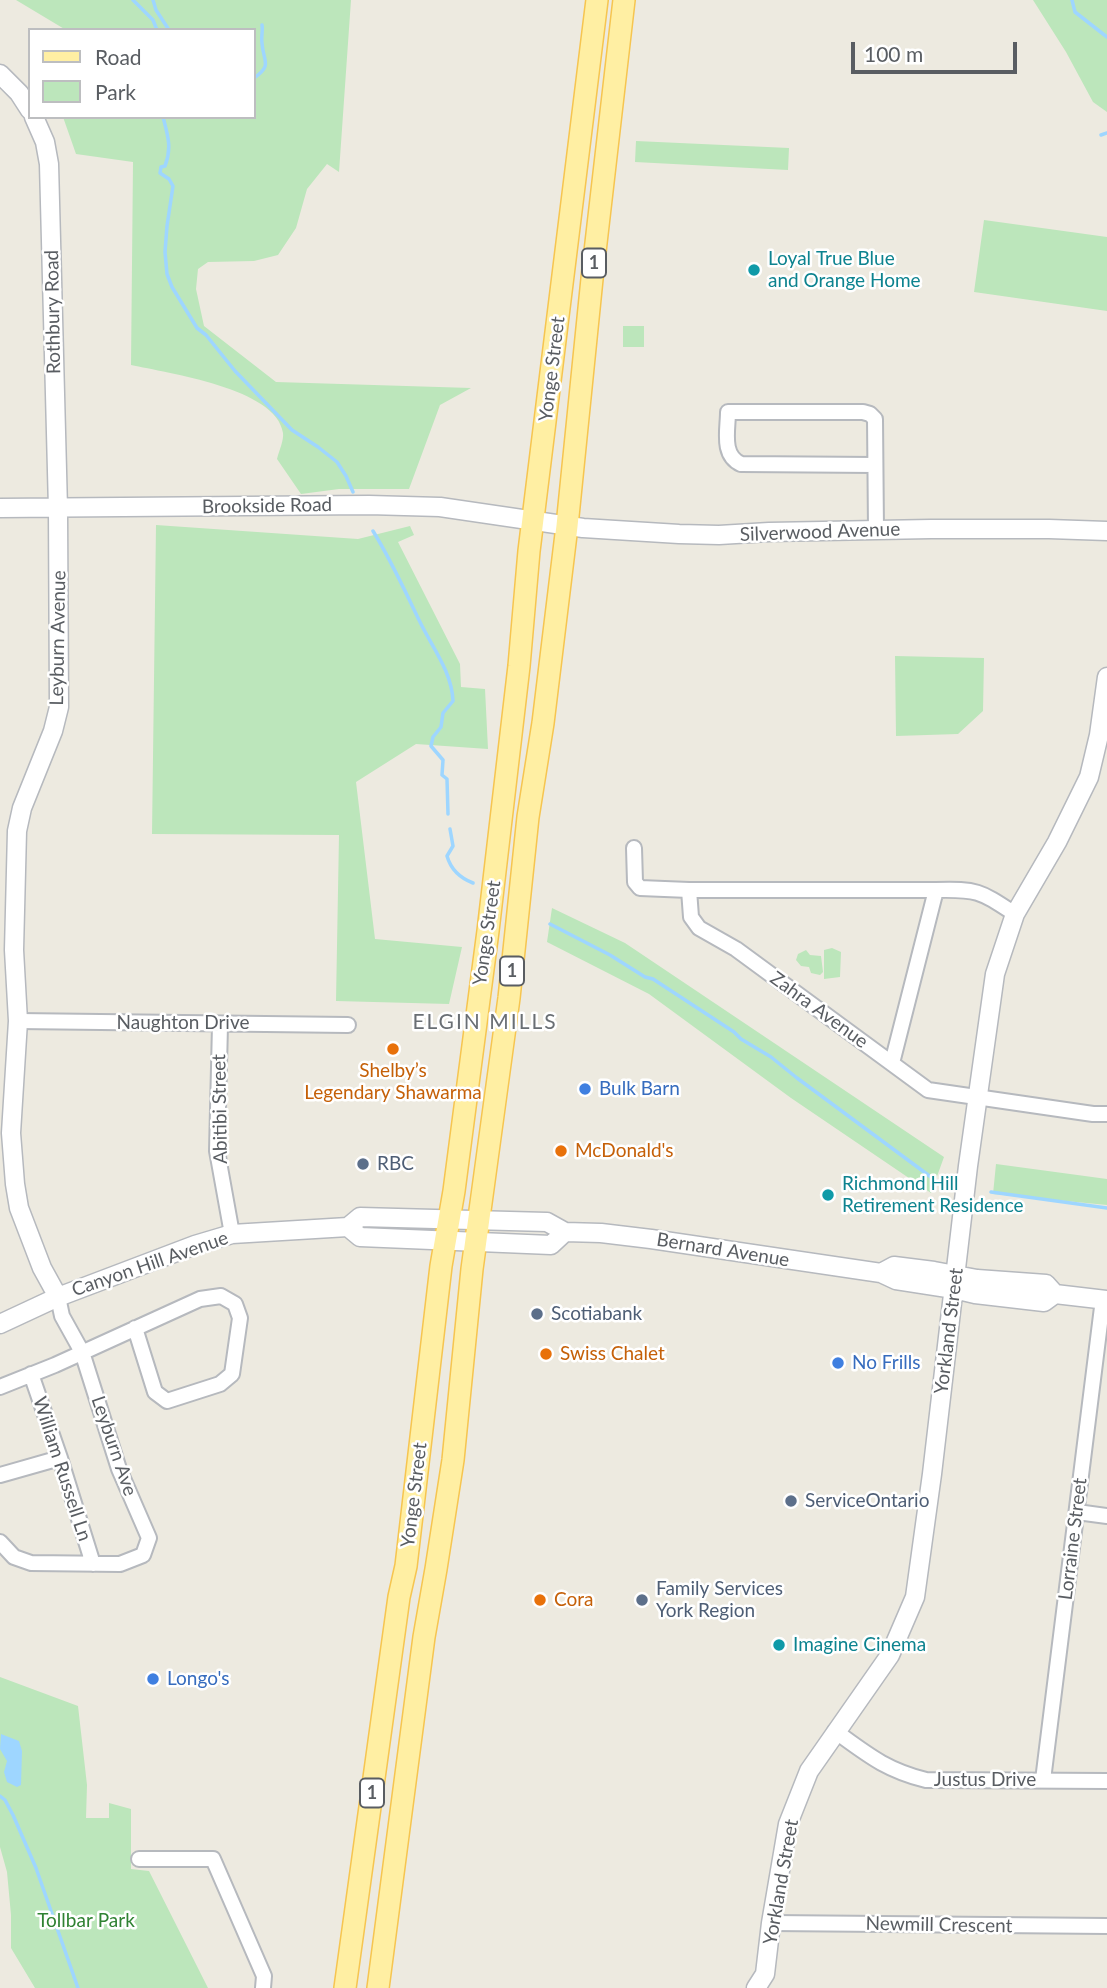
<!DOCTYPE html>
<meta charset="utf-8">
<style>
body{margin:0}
#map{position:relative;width:1107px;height:1988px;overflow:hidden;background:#edeae0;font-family:Lato,sans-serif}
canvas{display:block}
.legend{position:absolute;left:28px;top:28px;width:228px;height:91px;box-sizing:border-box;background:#fff;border:2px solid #bdbec0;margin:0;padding:9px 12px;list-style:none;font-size:21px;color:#595d62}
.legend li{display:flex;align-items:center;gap:14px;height:35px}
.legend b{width:35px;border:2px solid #bdbec0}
.scale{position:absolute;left:851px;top:42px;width:166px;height:32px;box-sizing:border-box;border:4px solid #595d62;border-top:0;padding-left:9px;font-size:21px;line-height:24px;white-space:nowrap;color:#595d62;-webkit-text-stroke:5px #fff;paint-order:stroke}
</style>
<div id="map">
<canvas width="1107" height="1988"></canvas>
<ul class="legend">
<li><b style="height:9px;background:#ffefa3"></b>Road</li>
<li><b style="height:19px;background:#bce6bb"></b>Park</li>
</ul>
<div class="scale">100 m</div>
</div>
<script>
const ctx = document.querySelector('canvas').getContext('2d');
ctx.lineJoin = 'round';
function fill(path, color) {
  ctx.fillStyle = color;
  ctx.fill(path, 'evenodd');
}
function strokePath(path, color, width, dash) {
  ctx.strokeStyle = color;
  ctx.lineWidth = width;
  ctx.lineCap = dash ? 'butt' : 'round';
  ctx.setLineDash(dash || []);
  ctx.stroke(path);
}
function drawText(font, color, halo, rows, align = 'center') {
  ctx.font = font + ' Lato,sans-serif';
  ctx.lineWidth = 5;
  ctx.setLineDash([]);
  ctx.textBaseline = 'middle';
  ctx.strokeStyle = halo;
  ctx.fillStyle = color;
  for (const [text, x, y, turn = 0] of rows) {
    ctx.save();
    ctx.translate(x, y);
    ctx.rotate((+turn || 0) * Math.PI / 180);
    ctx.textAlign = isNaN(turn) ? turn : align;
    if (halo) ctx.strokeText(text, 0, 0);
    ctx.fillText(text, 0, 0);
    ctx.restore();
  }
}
const green = new Path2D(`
 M 16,0 L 351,0 L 339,172 L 327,164 L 307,189 L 296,228 L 278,255 L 254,261 L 208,262 L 198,269 L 196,289 L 204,326 L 276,382 L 471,388 L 440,405 L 409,489 L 339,489 L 301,494 L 277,459 C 279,451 284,440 283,433 C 277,388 167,373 131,365 L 133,162 L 76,154 L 63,117 L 254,117 L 254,30 L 66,30 Z
 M 1033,0 L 1107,0 L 1107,112 L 1093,102 L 1066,52 Z
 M 636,141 L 789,148 L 788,170 L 635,162 Z
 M 984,220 L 1107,237 L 1107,311 L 974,292 Z
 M 623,326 L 644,326 L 644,347 L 623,347 Z
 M 156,525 L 358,539 L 410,526 L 414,535 L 398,542 L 460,664 L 461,687 L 485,689 L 488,749 L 416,744 L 356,782 L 375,939 L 462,947 L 449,1004 L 336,1001 L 339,835 L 152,834 Z
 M 895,656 L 984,658 L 983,711 L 958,734 L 896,736 Z
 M 552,908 L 625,943 L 944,1157 L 931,1193 L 791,1098 L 649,994 L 547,942 Z
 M 832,948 L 841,952 L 840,977 L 824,979 L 824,950 Z
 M 806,950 L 810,955 L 821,956 L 823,972 L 820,975 L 811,973 L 809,967 L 801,966 L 796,960 L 798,954 Z
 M 996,1164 L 1107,1179 L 1107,1205 L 993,1194 Z
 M 0,1677 L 78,1706 L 87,1785 L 86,1818 L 109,1818 L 109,1803 L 131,1809 L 131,1869 L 149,1871 L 208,1988 L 35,1988 L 11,1948 L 11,1915 L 7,1872 L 0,1847 Z`);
const water = new Path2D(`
 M 1,1734 L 19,1741 L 22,1751 L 21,1785 L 17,1787 L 7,1782 L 4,1772 L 7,1761 L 0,1749 Z`);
const stream = new Path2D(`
 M 133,0 L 153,20 L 157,30
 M 153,0 L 156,10 L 169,30
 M 1072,0 L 1075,12 L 1107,37
 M 254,78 C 273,65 263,61 262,43 C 261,37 263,31 262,25
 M 163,117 C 168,136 172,148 165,166 L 161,167 L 160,173 L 169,179 L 173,186 L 167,226 L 165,252 L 167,274 L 172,287 L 197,328 L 206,335 L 235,371 L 292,430 L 318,447 L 337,462 L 346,476 L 353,492
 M 1101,135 L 1107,133
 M 373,531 C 391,560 405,591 420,622 C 432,647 452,672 453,701 L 443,713 L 441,727 L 433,737 L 431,746 L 443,760 L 442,775 L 447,779 L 448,814
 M 450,829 L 453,846 L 447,856 C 451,870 460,878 473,883
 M 550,924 L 610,955 L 645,977 L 653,979 L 734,1032 L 741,1039 L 771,1057 L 797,1078 L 939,1183
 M 991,1192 L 1107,1208
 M 0,1796 L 5,1800 L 13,1815 L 36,1868 L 78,1988`);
const minor = new Path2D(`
 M 875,465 L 741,464 C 721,455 728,430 728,412 L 863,412 L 870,414 L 875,419 L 876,530
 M 634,848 L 635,882 L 640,888 L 689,890 L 936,890 C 978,889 980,891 1015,914
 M 689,890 L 691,917 L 699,928 L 736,949 L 928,1090 L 1093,1114 L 1107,1114
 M 18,1021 L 348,1025
 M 220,1025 L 217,1151 L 232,1234
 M 892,1063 L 936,890
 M 31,1374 L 60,1458 L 93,1564
 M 0,1387 L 55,1365 L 200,1299 L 221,1296 L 235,1304 L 240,1318 L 232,1374 L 220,1384 L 167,1401 L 155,1392 L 135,1328
 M 0,1475 L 60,1458
 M 1077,1512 L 1107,1516
 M 0,1542 L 14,1557 L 31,1563 L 120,1564 L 143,1555 L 149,1538 L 119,1469 L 82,1352 L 62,1316 L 58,1297
 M 835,1731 C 868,1755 886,1770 926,1780 L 1107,1781
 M 1043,1780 L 1103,1299
 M 139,1859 L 213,1859 L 264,1976 L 263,1988
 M 771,1923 L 1107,1926`);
const tertiary = new Path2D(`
 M 0,74 L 19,93 L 30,110
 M 34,117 L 45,142 L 49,164 L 58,509 L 59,707 L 53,731 L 22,808 L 17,831 L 14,950 L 18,1021 L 11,1133 L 15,1184 L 19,1208 L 42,1268 L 58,1297
 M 0,508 L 369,505 L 440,507 L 583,528 L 679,534 L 719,535 L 769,532 L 931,529 L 1049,529 L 1107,531
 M 348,1227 L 360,1237 L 551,1245 L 565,1232
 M 881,1273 L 894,1266 L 934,1271 L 977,1279 L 1046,1284 L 1055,1294 L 1107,1300
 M 0,1324 L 58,1297 L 195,1245 L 232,1234 L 348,1227 L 360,1217 L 547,1222 L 565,1232 L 601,1233 L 651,1239 L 881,1273 L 896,1280 L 954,1289 L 975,1294 L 1044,1302 L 1055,1294
 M 756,1988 L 765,1974 L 771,1923 L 788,1824 L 809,1771 L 890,1655 L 915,1597 L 932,1474 L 968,1166 L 995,974 L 1015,914 L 1057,842 L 1089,777 L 1099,735 L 1107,677`);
const primary = new Path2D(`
 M 345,1988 L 399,1597 L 406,1566 L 441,1266 L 454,1191 L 488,931 L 519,666 L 529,551 L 597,0
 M 378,1988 L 424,1637 L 436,1569 L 453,1460 L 472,1269 L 509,998 L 528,817 L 543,723 L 567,526 L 593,269 L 624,0`);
const markers = [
 [754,270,7,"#0f9aa8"],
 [393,1049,7,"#e8710a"],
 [585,1089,7,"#3f7fe0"],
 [561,1151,7,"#e8710a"],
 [363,1164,7,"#5c6f8a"],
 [828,1195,7,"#0f9aa8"],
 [537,1314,7,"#5c6f8a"],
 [546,1354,7,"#e8710a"],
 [838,1363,7,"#3f7fe0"],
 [791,1501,7,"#5c6f8a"],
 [540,1600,7,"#e8710a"],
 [642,1600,7,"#5c6f8a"],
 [779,1645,7,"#0f9aa8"],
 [153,1679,7,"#3f7fe0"]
];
const shields = [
 [594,263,24],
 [512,971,24],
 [372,1793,24]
];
const shieldNames = [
 ["1",594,263],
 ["1",512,971],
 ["1",372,1793]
];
const cultureNames = [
 ["Loyal True Blue",768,259],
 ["and Orange Home",768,281],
 ["Richmond Hill",842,1184],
 ["Retirement Residence",842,1206],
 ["Imagine Cinema",793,1645]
];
const streetNames = [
 ["Rothbury Road",53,312,-91],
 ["Yonge Street",552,369,-83],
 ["Brookside Road",267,506,-1],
 ["Silverwood Avenue",820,532,-2],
 ["Leyburn Avenue",58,638,-89],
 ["Yonge Street",487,933,-82],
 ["Zahra Avenue",819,1010,36],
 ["Naughton Drive",183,1023],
 ["Abitibi Street",220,1109,-91],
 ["Bernard Avenue",723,1250,9],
 ["Canyon Hill Avenue",150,1264,-19],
 ["Yorkland Street",949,1331,-83],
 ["Leyburn Ave",114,1446,71],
 ["William Russell Ln",62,1469,72],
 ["Yonge Street",414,1495,-83],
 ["Lorraine Street",1073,1539,-83],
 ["Justus Drive",985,1780],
 ["Yorkland Street",781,1882,-80],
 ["Newmill Crescent",939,1925,1]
];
const foodNames = [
 ["Shelby’s",393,1071,"center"],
 ["Legendary Shawarma",393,1093,"center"],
 ["McDonald's",575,1151],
 ["Swiss Chalet",560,1354],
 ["Cora",554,1600]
];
const shopNames = [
 ["Bulk Barn",599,1089],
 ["No Frills",852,1363],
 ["Longo's",167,1679]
];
const serviceNames = [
 ["RBC",377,1164],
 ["Scotiabank",551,1314],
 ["ServiceOntario",805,1501],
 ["Family Services",656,1589],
 ["York Region",656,1611]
];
const parkNames = [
 ["Tollbar Park",86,1921]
];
const neighbourhoodNames = [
 ["ELGIN MILLS",485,1022]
];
fill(green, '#bce6bb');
fill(water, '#9ed6ff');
strokePath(stream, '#9ed6ff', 3.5);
strokePath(minor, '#b6b9be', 18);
strokePath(tertiary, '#b6b9be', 21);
strokePath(primary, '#f6c550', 24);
strokePath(minor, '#fff', 14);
strokePath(tertiary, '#fff', 18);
strokePath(primary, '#ffefa3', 21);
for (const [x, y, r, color] of markers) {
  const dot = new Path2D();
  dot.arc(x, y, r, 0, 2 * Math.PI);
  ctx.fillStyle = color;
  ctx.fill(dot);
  strokePath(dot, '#fff', 2.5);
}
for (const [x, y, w] of shields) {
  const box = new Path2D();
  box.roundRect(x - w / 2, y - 14.5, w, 29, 5);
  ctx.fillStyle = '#fff';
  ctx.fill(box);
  strokePath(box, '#595d62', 2);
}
drawText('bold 18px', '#595d62', null, shieldNames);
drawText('19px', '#0d838f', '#fff', cultureNames, 'left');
drawText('19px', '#595d62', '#fff', streetNames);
drawText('19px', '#c56008', '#fff', foodNames, 'left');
drawText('19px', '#366cbe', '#fff', shopNames, 'left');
drawText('19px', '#4e5e75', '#fff', serviceNames, 'left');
drawText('19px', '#308233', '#fff', parkNames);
ctx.letterSpacing = '2px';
drawText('21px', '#6a6f74', '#fff', neighbourhoodNames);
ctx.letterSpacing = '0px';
</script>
